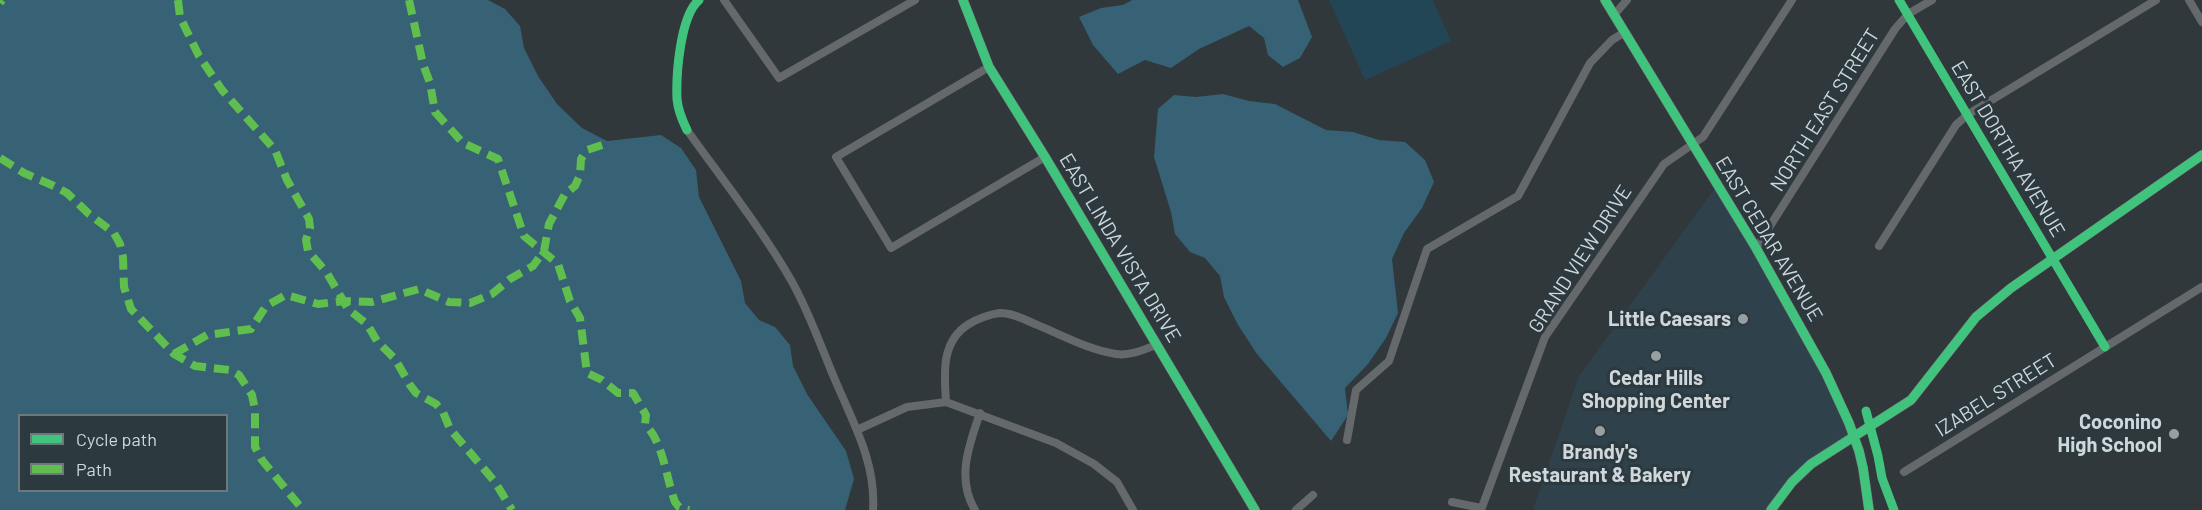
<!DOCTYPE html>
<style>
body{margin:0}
#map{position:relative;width:2202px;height:510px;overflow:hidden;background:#30383b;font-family:Barlow,sans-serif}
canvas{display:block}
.legend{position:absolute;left:18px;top:414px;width:210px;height:78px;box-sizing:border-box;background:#2c393f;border:2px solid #6d787d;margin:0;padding:8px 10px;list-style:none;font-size:18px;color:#cfd7db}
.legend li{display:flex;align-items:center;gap:12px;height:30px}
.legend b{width:30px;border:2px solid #6d787d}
</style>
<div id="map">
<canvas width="2202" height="510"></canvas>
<ul class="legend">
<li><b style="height:8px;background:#40c37c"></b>Cycle path</li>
<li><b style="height:8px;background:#5fbe4e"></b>Path</li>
</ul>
</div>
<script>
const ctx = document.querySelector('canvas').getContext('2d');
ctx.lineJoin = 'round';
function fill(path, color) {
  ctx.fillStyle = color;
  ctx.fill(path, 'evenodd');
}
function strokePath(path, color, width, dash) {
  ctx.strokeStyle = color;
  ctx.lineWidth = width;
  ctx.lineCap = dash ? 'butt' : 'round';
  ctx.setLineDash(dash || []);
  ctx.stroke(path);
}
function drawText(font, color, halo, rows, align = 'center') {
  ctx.font = font + ' Barlow,sans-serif';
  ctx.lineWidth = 6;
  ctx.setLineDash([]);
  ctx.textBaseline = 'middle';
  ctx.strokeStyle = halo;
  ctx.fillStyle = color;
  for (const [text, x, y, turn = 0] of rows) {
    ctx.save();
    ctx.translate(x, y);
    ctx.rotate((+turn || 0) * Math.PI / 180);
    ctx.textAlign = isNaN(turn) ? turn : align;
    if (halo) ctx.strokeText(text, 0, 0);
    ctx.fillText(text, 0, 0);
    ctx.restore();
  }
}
const built = new Path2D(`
 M 1717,185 L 1756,248 L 1854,436 L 1811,464 L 1771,510 L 1533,510 L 1579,376 Z`);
const green = new Path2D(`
 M 1329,0 L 1433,0 L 1451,41 L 1365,80 Z`);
const forest = new Path2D(`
 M 0,0 L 488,0 L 505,9 L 520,26 L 524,48 L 538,76 L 557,104 L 582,128 L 607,141 L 661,135 L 681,148 L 696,170 L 699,197 L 741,281 L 745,303 L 759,320 L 775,327 L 790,345 L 793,366 L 807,394 L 846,451 L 854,479 L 845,510 L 0,510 ZM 20,416 L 226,416 L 226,490 L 20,490 Z
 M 1132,0 L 1298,0 L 1312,37 L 1300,58 L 1283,67 L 1268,55 L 1264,38 L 1249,26 L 1199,49 L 1171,68 L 1145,60 L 1118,74 L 1093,45 L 1079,17 L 1101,8 L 1123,5 Z
 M 1223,94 L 1249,101 L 1275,104 L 1326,130 L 1353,132 L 1379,140 L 1405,142 L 1425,160 L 1434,182 L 1422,208 L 1404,233 L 1392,259 L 1398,313 L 1386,338 L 1368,364 L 1345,388 L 1348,415 L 1331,441 L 1257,354 L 1238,325 L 1224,297 L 1220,276 L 1205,258 L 1190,252 L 1175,234 L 1171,212 L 1154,157 L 1158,109 L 1174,95 L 1196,97 Z`);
const street = new Path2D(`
 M 699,0 C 680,16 676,75 677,99 C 678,110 682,120 687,130 C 722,179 761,228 791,280 C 810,313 823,353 839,389 C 856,428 876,466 873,510
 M 724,0 L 779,78 L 915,0
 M 1899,0 L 2105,347
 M 2189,0 L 2202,22
 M 1614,15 L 1627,0
 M 989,67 L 836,157 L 891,248 L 1045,157
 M 1879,246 L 1956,125 L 1967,115 L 2156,0
 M 1756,248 L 1895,29 L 1908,14 L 1932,0
 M 946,402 C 944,373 941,341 969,324 C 977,319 990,314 1000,313 C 1012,313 1024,319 1035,324 C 1060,334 1088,350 1116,354 C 1130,356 1143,350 1156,345
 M 857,430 L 907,407 L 946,402 L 1056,443 L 1094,464 L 1117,482 L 1133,510
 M 1347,440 L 1356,390 L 1389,361 L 1427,249 L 1518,196 L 1590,63 L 1612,40 L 1625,32
 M 1904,472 L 2202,287
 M 1452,502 L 1481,508
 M 975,510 C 956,479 969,445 980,413
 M 1296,510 L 1313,495
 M 1481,510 L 1545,337 L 1664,164 L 1703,137 L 1792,0`);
const secondary = new Path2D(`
 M 963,0 L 989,67 L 1045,157 L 1255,510
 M 1605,0 L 1756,248 L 1826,373 L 1849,423 L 1859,451 L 1863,468 L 1869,510
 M 1771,510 L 1792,482 L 1811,464 L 1911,400 L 1976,317 L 2011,288 L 2202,155`);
const quiet = new Path2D(`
 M 178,0 L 180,17 L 199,56 L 222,90 L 275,150 L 287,180 L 309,219 L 310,228 L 306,240 L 308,251 L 327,273 L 348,309 L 367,324 L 377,341 L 395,359 L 410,385 L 416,393 L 436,404 L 443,412 L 450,429 L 495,482 L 512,510
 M 409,0 L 423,64 L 430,83 L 435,112 L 463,143 L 498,159 L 524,236 L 558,264 L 570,301 L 580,318 L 587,373 L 602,380 L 618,393 L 633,393 L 646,415 L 645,424 C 663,442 666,477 675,502 L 679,507 L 689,510
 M 0,3 L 2,0
 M 0,158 L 24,173 L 54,186 L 67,193 L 89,214 L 114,233 L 120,244 L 123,257 L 124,287 L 131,309 L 174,354 L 195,366 L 230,370 L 239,375 L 252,395 L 255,410 L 255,447 L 262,460 L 303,510
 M 174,354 L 207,335 L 251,329 L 266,306 L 286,295 L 318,304 L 344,301 L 372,302 L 419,289 L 449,302 L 470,303 L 492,294 L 510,279 L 533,266 L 544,251 L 549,224 L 565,194 L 575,186 L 580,175 L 581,159 L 587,150 L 608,143`);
const cycleway = new Path2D(`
 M 963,0 L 989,67 L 1045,157 L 1255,510
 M 1605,0 L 1756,248 L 1826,373 L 1849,423 L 1859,451 L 1863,468 L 1869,510
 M 1899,0 L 2105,347
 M 687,130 C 682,120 678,110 677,99 C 676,75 680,16 699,0
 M 1866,411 L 1878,456 L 1882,478 L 1894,510
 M 1771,510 L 1792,482 L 1811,464 L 1911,400 L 1976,317 L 2011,288 L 2202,155`);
const markers = [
 [1743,319,6,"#979fa3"],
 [1656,356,6,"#979fa3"],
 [1600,431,6,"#979fa3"],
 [2174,434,6,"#979fa3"]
];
const streetNames = [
 ["NORTH EAST STREET",1825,110,-58],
 ["EAST DORTHA AVENUE",2008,149,59],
 ["EAST CEDAR AVENUE",1769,239,59],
 ["EAST LINDA VISTA DRIVE",1120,248,59],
 ["GRAND VIEW DRIVE",1580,259,-57],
 ["IZABEL STREET",1996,395,-32]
];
const poiNames = [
 ["Little Caesars",1731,319],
 ["Cedar Hills",1656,378,"center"],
 ["Shopping Center",1656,401,"center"],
 ["Coconino",2162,422],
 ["High School",2162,445],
 ["Brandy's",1600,452,"center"],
 ["Restaurant & Bakery",1600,475,"center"]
];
fill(built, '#2f424b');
fill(green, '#234656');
fill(forest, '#376174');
strokePath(street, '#66696b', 8);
strokePath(secondary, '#717476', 10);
strokePath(quiet, '#5fbe4e', 8, [15, 8]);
strokePath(cycleway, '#40c37c', 9);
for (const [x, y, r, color] of markers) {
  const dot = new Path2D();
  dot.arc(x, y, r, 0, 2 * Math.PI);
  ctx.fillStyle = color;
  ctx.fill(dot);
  strokePath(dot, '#2c393f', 2);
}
drawText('20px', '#cfd7db', '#2c393f', streetNames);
drawText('bold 20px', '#cfd7db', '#2c393f', poiNames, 'right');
</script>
